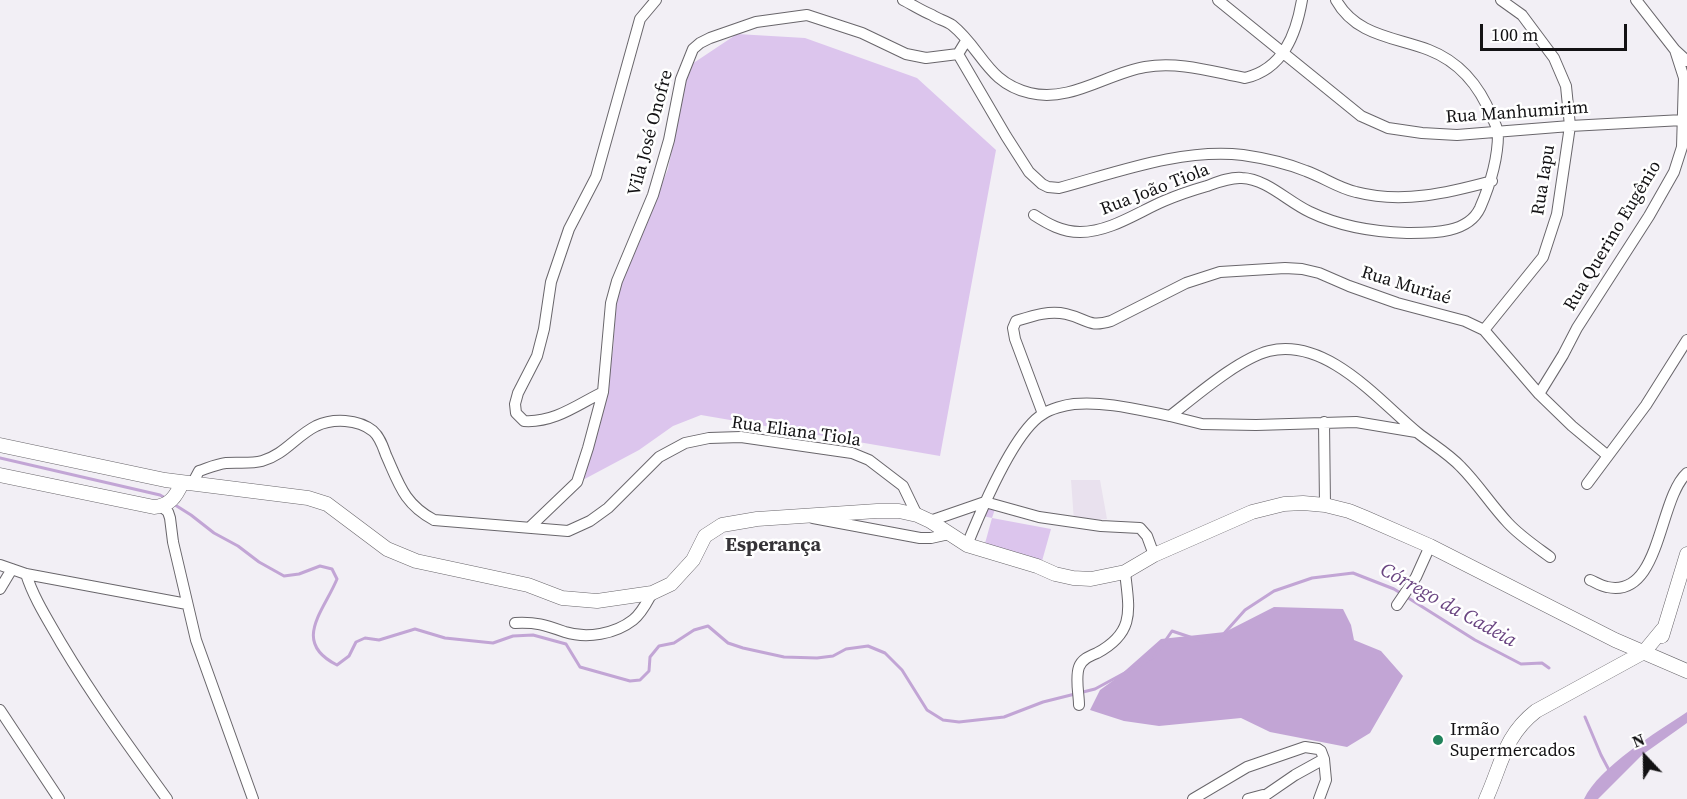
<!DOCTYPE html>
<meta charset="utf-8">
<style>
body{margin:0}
#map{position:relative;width:1687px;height:799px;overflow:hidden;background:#f2eff5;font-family:"Source Serif 4",serif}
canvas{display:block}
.north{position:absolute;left:1615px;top:727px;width:60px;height:60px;-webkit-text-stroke:4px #fff;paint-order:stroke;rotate:338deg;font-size:16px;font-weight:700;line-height:24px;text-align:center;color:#131214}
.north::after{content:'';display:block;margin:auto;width:21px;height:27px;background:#131214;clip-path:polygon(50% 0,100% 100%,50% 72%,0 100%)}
.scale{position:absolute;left:1480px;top:24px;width:147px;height:27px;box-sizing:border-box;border:3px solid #131214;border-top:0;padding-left:8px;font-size:18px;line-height:21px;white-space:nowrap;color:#131214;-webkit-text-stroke:4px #fff;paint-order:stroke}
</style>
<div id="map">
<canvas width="1687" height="799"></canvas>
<div class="north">N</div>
<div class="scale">100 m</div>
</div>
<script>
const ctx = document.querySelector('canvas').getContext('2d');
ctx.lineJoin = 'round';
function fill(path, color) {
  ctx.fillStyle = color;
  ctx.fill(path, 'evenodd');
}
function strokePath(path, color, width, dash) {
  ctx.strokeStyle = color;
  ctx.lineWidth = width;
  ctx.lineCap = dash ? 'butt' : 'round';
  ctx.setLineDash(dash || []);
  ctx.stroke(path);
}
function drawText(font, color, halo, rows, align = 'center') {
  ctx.font = font + ' "Source Serif 4",serif';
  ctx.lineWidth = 5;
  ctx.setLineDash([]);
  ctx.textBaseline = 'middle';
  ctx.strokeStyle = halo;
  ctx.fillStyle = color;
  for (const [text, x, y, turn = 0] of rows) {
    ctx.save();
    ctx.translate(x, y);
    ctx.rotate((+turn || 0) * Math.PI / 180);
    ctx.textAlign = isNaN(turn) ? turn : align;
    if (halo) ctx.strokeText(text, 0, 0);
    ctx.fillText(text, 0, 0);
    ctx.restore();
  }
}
const built = new Path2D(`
 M 1071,480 L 1100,480 L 1107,519 L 1074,521 Z`);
const green = new Path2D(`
 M 737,34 L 805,38 L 917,78 L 996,150 L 940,456 L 701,415 L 673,426 L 639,450 L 579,482 L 596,431 L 613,350 L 617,288 L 668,169 L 689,66 Z
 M 985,507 L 995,509 L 992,518 L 1051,529 L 1042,561 L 984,547 L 992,518 L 983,516 Z`);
const forest = new Path2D(`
 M 1274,607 L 1343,609 L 1351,625 L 1354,640 L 1381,651 L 1403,676 L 1370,733 L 1347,747 L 1270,732 L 1241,718 L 1159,726 L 1124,721 L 1090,710 L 1100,690 L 1118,677 L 1161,639 L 1225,632 Z
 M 1687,712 L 1687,723 L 1642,755 L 1598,799 L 1584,799 C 1599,767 1657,732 1687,712 Z`);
const stream = new Path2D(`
 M 0,458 L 160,495 L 167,499
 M 172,503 L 191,515 L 214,533 L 238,546 L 259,562 L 284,576 L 299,574 L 320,566 L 332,569 L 337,579 C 324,611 291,642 337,665 L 349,656 L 356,642 L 365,638 L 379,640 L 415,629 L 445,638 L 493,643 L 513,636 L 533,635 L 566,644 L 580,667 L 630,681 L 640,680 L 649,671 L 650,657 L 659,646 L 674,643 L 694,630 L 708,626 L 728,643 L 743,648 L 784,657 L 817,658 L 833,656 L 846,649 L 868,646 L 885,653 L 902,670 L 927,710 L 943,720 L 959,722 L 1004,717 L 1043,702 L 1095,689 L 1154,657 L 1172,631 L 1205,642 L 1220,638 L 1245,610 L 1274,591 L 1312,578 L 1353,573 L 1394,589 L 1475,640 L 1521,664 L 1542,663 L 1549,668
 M 1585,717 L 1601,755 L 1610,772`);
const street = new Path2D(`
 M 903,0 C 913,5 922,11 932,15 C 938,19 946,21 952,25 C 982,49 987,83 1030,93 C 1070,103 1108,73 1145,67 C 1179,61 1213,72 1245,78 C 1283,69 1296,35 1302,0
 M 1218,0 L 1361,116 L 1388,128 L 1422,133 L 1457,135 L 1570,126 L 1683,120
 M 1636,0 L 1675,50 L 1687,61
 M 958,54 L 1006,136 L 1029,172 L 1042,184 L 1048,187 L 1059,188 C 1118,172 1182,148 1243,155 C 1264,158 1286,163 1306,171 C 1323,177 1338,188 1356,192 C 1402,204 1448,193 1492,181
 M 1034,215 C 1048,224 1062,232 1080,232 C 1110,232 1138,212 1164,201 C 1178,195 1193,190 1207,186 C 1218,182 1230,177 1242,178 C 1267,179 1288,202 1310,212 C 1339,226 1375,232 1407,233 C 1431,233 1468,234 1480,208 C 1490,185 1498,159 1498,134 C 1498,128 1494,122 1492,117 C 1480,87 1460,62 1429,50 C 1395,37 1356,36 1336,0
 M 1484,330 L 1543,257 L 1557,214 L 1570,126 L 1566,86 L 1554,58 L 1522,15 L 1501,0
 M 603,392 C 577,405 554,423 524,421 L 516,413 L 515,404 L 518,393 L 537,356 L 544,329 L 551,282 L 569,229 L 596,177 L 640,19 L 656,0
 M 1539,394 L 1563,355 L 1577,328 L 1649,216 L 1674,172 L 1682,147 L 1684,78 L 1675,50
 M 1043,414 L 1015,339 L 1013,328 L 1016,321 C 1032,316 1049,310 1066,314 C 1088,319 1088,328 1111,321 L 1186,283 L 1220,272 L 1285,268 L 1302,269 L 1319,273 L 1349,286 L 1397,303 L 1465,321 L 1484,330 L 1539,394 L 1572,426 L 1608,456
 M 1170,416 L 1202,424 L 1256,425 L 1356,422 L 1416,432
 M 1324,422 L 1325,505
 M 192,484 L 199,471 C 208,468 217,464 226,463 C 238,462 250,464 262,461 C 284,455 296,436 316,426 C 333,418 358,419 373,431 C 380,437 383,447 386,455 C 399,484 404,504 434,520 L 568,531 L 590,521 L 608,508 L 659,457 L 685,443 L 709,438 L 741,437 L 852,453 L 869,460 L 903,486 L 917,515
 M 1587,484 L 1646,405 L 1687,340
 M 162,507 L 168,512 L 170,518 L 173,542 L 196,640 L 253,799
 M 813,518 L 920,538 L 931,538 L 949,534
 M 930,521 L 985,502 L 1039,517 L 1101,526 L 1140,528 L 1147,536 L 1154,555
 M 530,527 L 577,482 L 588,448 L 603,392 L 611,303 L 617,281 L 653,195 L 669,140 L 681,79 L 693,49 L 700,43 L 710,38 L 756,22 L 807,15 L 862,33 L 906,54 L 926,58 L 958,54 L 966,41
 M 967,545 C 980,513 1014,431 1043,414 C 1050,409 1065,405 1074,404 C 1105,401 1139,410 1170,416 C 1196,396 1238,359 1269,351 C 1327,337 1379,401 1418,433 C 1432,444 1449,454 1461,467 C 1478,484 1491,505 1508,523 C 1520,536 1535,546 1550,557
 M 0,565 L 26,574 L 187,604
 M 26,574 C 34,599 48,620 61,643 C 93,697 130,748 167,799
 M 1590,580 C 1595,582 1601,586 1607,587 C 1661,599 1658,499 1687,473
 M 0,589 L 12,569
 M 1397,605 L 1416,577 L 1430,546
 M 515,623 C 537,622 545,625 565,632 C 587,639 615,634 633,620 C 642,613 647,602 652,593
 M 1079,705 C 1079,694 1075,678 1079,667 C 1082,659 1090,656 1097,653 C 1136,632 1129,609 1125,572
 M 0,710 L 59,799
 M 1193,799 L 1247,767 L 1305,747 L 1318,749 L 1321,751 L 1324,759
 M 1248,799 L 1263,795
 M 1260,799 L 1295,775 L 1324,759 L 1326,780 L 1319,799`);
const secondary = new Path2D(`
 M 0,445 L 165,480 L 308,498 L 327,504 L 387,549 L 416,561 L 528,585 L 562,598 L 597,601 L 652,593 L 671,584 L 693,560 L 705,536 L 722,525 L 757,519 L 877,511 L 899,511 L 917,515 L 930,521 L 967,545 L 1037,566 L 1055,574 L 1073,578 L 1091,579 L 1125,572 L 1154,555 L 1252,512 L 1284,504 L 1303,503 L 1325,505 L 1349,511 L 1366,518 L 1430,546 L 1615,640 L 1687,671
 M 0,475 L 154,507 C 170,506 176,496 182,483
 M 1662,636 L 1687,554
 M 1486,799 C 1502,764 1504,736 1536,711 L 1644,652 L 1663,629`);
const markers = [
 [1438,740,6,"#21825b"]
];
const streetNames = [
 ["Rua Manhumirim",1517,113,-4],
 ["Vila José Onofre",651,133,-75],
 ["Rua Iapu",1544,180,-81],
 ["Rua João Tiola",1155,190,-21],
 ["Rua Querino Eugênio",1613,236,-59],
 ["Rua Muriaé",1406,286,17],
 ["Rua Eliana Tiola",796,432,8]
];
const poiNames = [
 ["Irmão",1450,730],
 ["Supermercados",1450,751]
];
const neighbourhoodNames = [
 ["Esperança",773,546]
];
const waterNames = [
 ["Córrego da Cadeia",1448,606,29]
];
fill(built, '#e9e1ee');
fill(green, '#dcc5ed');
fill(forest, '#c2a5d5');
strokePath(stream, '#c2a5d5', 3);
strokePath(street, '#69666b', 12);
strokePath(secondary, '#69666b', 15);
strokePath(street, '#fff', 10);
strokePath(secondary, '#fff', 14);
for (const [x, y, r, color] of markers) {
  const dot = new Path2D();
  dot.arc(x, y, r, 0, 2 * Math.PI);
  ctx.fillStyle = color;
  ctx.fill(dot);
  strokePath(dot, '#fff', 2);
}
drawText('18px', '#131214', '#fff', streetNames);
drawText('18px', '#131214', '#fff', poiNames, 'left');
drawText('bold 20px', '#353337', '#fff', neighbourhoodNames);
drawText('italic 20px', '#6a4581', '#fff', waterNames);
</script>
